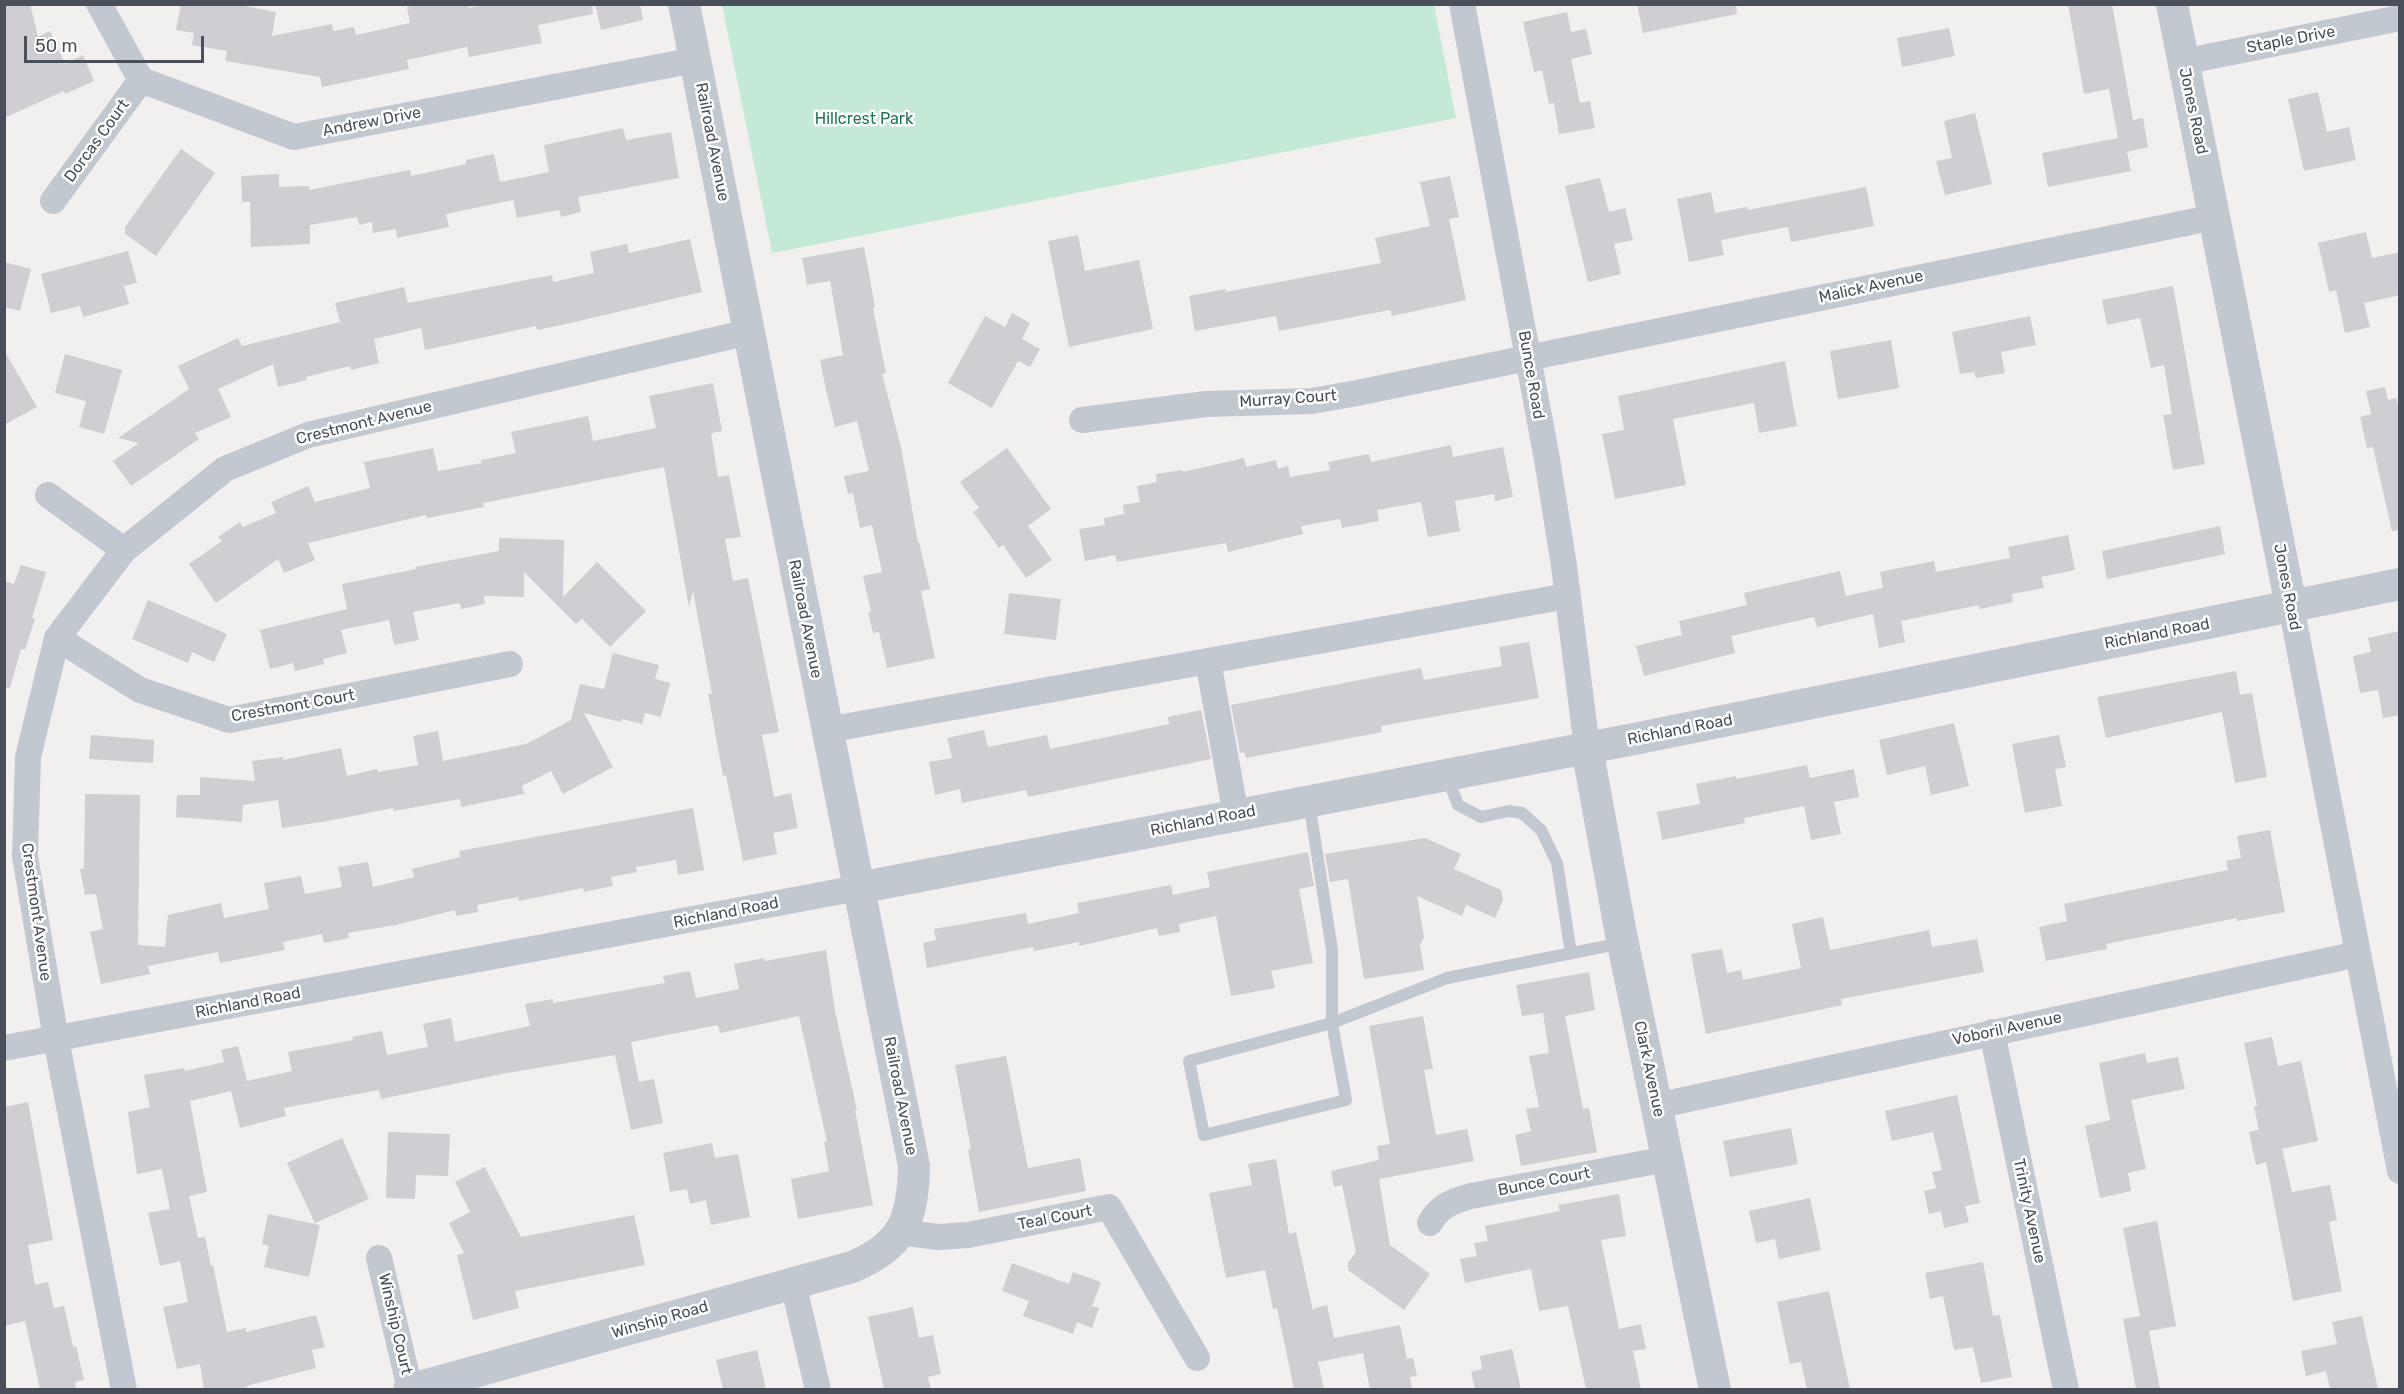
<!DOCTYPE html>
<style>
body{margin:0}
#map{position:relative;width:2404px;height:1394px;overflow:hidden;background:#f1f0ef;font-family:Rubik,sans-serif}
canvas{display:block}
.frame{position:absolute;inset:0;border:6px solid #4a505a;pointer-events:none}
.scale{position:absolute;left:24px;top:36px;width:180px;height:27px;box-sizing:border-box;border:3px solid #4a505a;border-top:0;padding-left:8px;font-size:18px;line-height:21px;white-space:nowrap;color:#4a505a;-webkit-text-stroke:4px #fff;paint-order:stroke}
</style>
<div id="map">
<canvas width="2404" height="1394"></canvas>
<div class="frame"></div>
<div class="scale">50 m</div>
</div>
<script>
const ctx = document.querySelector('canvas').getContext('2d');
ctx.lineJoin = 'round';
function fill(path, color) {
  ctx.fillStyle = color;
  ctx.fill(path, 'evenodd');
}
function strokePath(path, color, width, dash) {
  ctx.strokeStyle = color;
  ctx.lineWidth = width;
  ctx.lineCap = dash ? 'butt' : 'round';
  ctx.setLineDash(dash || []);
  ctx.stroke(path);
}
function drawText(font, color, halo, rows, align = 'center') {
  ctx.font = font + ' Rubik,sans-serif';
  ctx.lineWidth = 5;
  ctx.setLineDash([]);
  ctx.textBaseline = 'middle';
  ctx.strokeStyle = halo;
  ctx.fillStyle = color;
  for (const [text, x, y, turn = 0] of rows) {
    ctx.save();
    ctx.translate(x, y);
    ctx.rotate((+turn || 0) * Math.PI / 180);
    ctx.textAlign = isNaN(turn) ? turn : align;
    if (halo) ctx.strokeText(text, 0, 0);
    ctx.fillText(text, 0, 0);
    ctx.restore();
  }
}
const green = new Path2D(`
 M 722,5 L 1434,5 L 1456,118 L 772,253 Z`);
const building = new Path2D(`
 M 4,4 L 30,4 L 38,37 L 50,31 L 65,64 L 83,55 L 94,81 L 65,94 L 64,91 L 4,118 Z
 M 181,4 L 235,4 L 276,12 L 272,36 L 332,24 L 333,31 L 354,27 L 356,35 L 410,23 L 407,7 L 419,4 L 468,4 L 469,8 L 487,4 L 592,4 L 593,14 L 538,25 L 542,43 L 469,57 L 467,47 L 407,60 L 409,69 L 322,87 L 320,77 L 225,61 L 227,51 L 192,45 L 194,33 L 176,30 Z
 M 595,4 L 640,4 L 643,20 L 601,30 Z
 M 1637,4 L 1736,4 L 1737,14 L 1643,33 Z
 M 2068,4 L 2112,4 L 2133,120 L 2143,118 L 2148,147 L 2127,152 L 2131,171 L 2048,187 L 2042,153 L 2118,138 L 2109,89 L 2084,94 Z
 M 1567,12 L 1571,32 L 1586,29 L 1592,54 L 1571,59 L 1580,103 L 1590,101 L 1595,128 L 1559,134 L 1554,103 L 1549,104 L 1542,70 L 1534,72 L 1523,22 Z
 M 1949,28 L 1955,56 L 1902,67 L 1897,38 Z
 M 2318,92 L 2327,132 L 2349,127 L 2356,160 L 2304,171 L 2288,99 Z
 M 1975,113 L 1992,184 L 1945,195 L 1936,161 L 1952,158 L 1944,121 Z
 M 623,128 L 626,140 L 671,132 L 679,178 L 578,197 L 581,212 L 561,217 L 559,210 L 517,218 L 513,200 L 446,214 L 449,227 L 421,233 L 397,238 L 396,229 L 373,233 L 372,222 L 359,225 L 357,217 L 310,225 L 310,244 L 251,247 L 250,202 L 242,202 L 241,176 L 279,174 L 279,187 L 309,186 L 309,190 L 410,170 L 411,176 L 466,164 L 466,160 L 494,154 L 500,182 L 549,172 L 544,145 Z
 M 181,149 L 215,173 L 156,256 L 125,234 L 125,227 Z
 M 1450,176 L 1459,217 L 1449,219 L 1466,300 L 1392,316 L 1390,310 L 1279,331 L 1276,316 L 1195,331 L 1189,296 L 1226,289 L 1225,292 L 1381,263 L 1375,238 L 1430,226 L 1420,182 Z
 M 1600,178 L 1609,212 L 1625,208 L 1633,240 L 1614,244 L 1621,274 L 1588,282 L 1565,186 Z
 M 1866,187 L 1874,226 L 1791,242 L 1788,227 L 1721,240 L 1724,255 L 1689,262 L 1677,199 L 1711,192 L 1715,213 L 1747,207 L 1748,210 Z
 M 2366,232 L 2372,258 L 2400,252 L 2400,295 L 2364,303 L 2370,327 L 2345,333 L 2336,290 L 2329,292 L 2318,243 Z
 M 1078,235 L 1085,271 L 1139,260 L 1153,329 L 1069,347 L 1048,241 Z
 M 690,239 L 702,292 L 562,325 L 537,330 L 536,326 L 425,350 L 421,328 L 374,339 L 379,363 L 351,370 L 350,366 L 306,377 L 307,380 L 278,387 L 273,364 L 218,389 L 231,417 L 195,433 L 199,439 L 131,486 L 113,461 L 139,443 L 118,438 L 189,389 L 178,366 L 238,338 L 242,346 L 340,322 L 335,303 L 404,287 L 408,303 L 552,275 L 553,282 L 594,273 L 590,252 L 627,244 L 629,253 Z
 M 864,247 L 875,307 L 873,308 L 886,373 L 882,374 L 901,447 L 918,542 L 919,542 L 930,589 L 921,591 L 935,658 L 887,668 L 879,632 L 873,633 L 868,612 L 871,612 L 863,576 L 882,572 L 872,525 L 860,528 L 853,493 L 848,494 L 844,476 L 869,471 L 857,421 L 835,427 L 826,390 L 820,360 L 843,355 L 830,281 L 807,285 L 802,258 Z
 M 128,251 L 137,283 L 124,286 L 129,304 L 83,317 L 80,306 L 51,313 L 41,274 Z
 M 4,262 L 31,269 L 20,311 L 4,307 Z
 M 2173,286 L 2205,464 L 2173,470 L 2163,415 L 2172,414 L 2164,365 L 2151,368 L 2140,318 L 2107,325 L 2102,300 Z
 M 1012,313 L 1030,323 L 1022,339 L 1040,349 L 1030,367 L 1018,361 L 992,408 L 948,383 L 985,316 L 1005,327 Z
 M 2030,316 L 2036,345 L 2001,352 L 2005,373 L 1976,378 L 1974,372 L 1960,374 L 1952,332 Z
 M 1891,340 L 1899,388 L 1838,399 L 1830,351 Z
 M 4,350 L 37,407 L 4,425 Z
 M 65,354 L 122,370 L 104,434 L 79,427 L 86,401 L 55,393 Z
 M 1785,361 L 1797,426 L 1759,433 L 1754,403 L 1673,419 L 1686,485 L 1615,499 L 1602,434 L 1624,430 L 1618,396 Z
 M 713,383 L 722,431 L 711,433 L 718,477 L 729,475 L 741,537 L 725,539 L 733,581 L 748,578 L 779,732 L 762,735 L 774,797 L 791,793 L 798,828 L 773,833 L 777,854 L 743,861 L 726,775 L 723,776 L 708,693 L 712,694 L 693,591 L 689,607 L 664,467 L 483,503 L 484,507 L 427,518 L 426,515 L 308,543 L 315,560 L 284,573 L 278,559 L 216,603 L 189,564 L 222,541 L 218,537 L 240,522 L 243,527 L 276,513 L 271,502 L 308,486 L 315,502 L 370,488 L 364,462 L 433,448 L 438,471 L 482,463 L 481,460 L 516,453 L 511,432 L 588,416 L 593,441 L 656,428 L 649,396 Z
 M 2385,387 L 2388,400 L 2396,398 L 2400,412 L 2400,530 L 2392,531 L 2373,447 L 2367,448 L 2360,417 L 2371,414 L 2366,391 Z
 M 1451,445 L 1453,457 L 1503,447 L 1513,497 L 1495,501 L 1494,494 L 1455,501 L 1460,531 L 1428,537 L 1421,502 L 1377,510 L 1379,521 L 1342,528 L 1340,519 L 1301,526 L 1303,534 L 1228,552 L 1226,543 L 1117,562 L 1115,555 L 1085,561 L 1079,529 L 1105,525 L 1104,518 L 1124,514 L 1123,505 L 1140,502 L 1137,486 L 1157,482 L 1156,474 L 1182,470 L 1183,472 L 1244,458 L 1246,467 L 1276,460 L 1278,469 L 1288,466 L 1290,477 L 1330,470 L 1328,462 L 1369,454 L 1371,462 Z
 M 1007,448 L 1051,509 L 1028,526 L 1052,560 L 1026,578 L 1003,545 L 999,548 L 973,512 L 979,508 L 960,482 Z
 M 2220,526 L 2225,554 L 2107,579 L 2102,551 Z
 M 2068,535 L 2075,570 L 2041,577 L 2044,588 L 2012,594 L 2013,602 L 1980,609 L 1979,605 L 1901,621 L 1905,642 L 1879,648 L 1873,614 L 1817,627 L 1814,617 L 1731,636 L 1735,653 L 1644,676 L 1636,646 L 1682,635 L 1679,621 L 1747,605 L 1744,593 L 1840,571 L 1846,596 L 1883,588 L 1880,572 L 1934,561 L 1936,572 L 2010,558 L 2008,547 Z
 M 499,538 L 564,540 L 563,597 L 597,562 L 646,611 L 610,647 L 582,619 L 576,624 L 524,572 L 524,597 L 484,596 L 485,604 L 461,609 L 460,603 L 413,612 L 419,640 L 394,645 L 389,620 L 341,630 L 347,653 L 323,659 L 324,664 L 295,671 L 293,663 L 270,669 L 260,630 L 347,609 L 342,584 L 416,569 L 415,567 L 499,551 Z
 M 21,565 L 46,572 L 32,618 L 35,619 L 25,650 L 21,649 L 10,688 L 4,687 L 4,581 L 14,584 Z
 M 1009,593 L 1061,599 L 1056,640 L 1004,634 Z
 M 148,600 L 227,634 L 214,662 L 192,652 L 188,663 L 132,639 Z
 M 2400,631 L 2400,715 L 2383,718 L 2378,690 L 2360,693 L 2353,656 L 2371,652 L 2368,638 Z
 M 1529,642 L 1539,698 L 1381,726 L 1382,732 L 1246,758 L 1244,752 L 1240,753 L 1231,705 L 1421,668 L 1424,680 L 1502,666 L 1499,647 Z
 M 613,653 L 659,665 L 655,679 L 670,683 L 661,717 L 645,713 L 642,724 L 622,719 L 621,722 L 584,713 L 613,767 L 563,794 L 551,771 L 522,786 L 524,794 L 461,807 L 460,799 L 394,811 L 393,808 L 328,821 L 282,828 L 278,800 L 243,805 L 242,822 L 176,817 L 177,795 L 200,795 L 200,777 L 255,781 L 252,761 L 283,757 L 283,760 L 341,748 L 347,776 L 377,769 L 378,772 L 418,765 L 413,736 L 438,731 L 443,761 L 526,744 L 571,720 L 580,684 L 604,689 Z
 M 2236,671 L 2240,695 L 2252,693 L 2267,777 L 2235,783 L 2222,712 L 2106,738 L 2097,697 Z
 M 1201,710 L 1211,759 L 1028,797 L 1026,790 L 962,803 L 960,789 L 935,795 L 929,762 L 952,758 L 947,738 L 984,730 L 988,747 L 1047,735 L 1050,749 L 1169,724 L 1168,717 Z
 M 1954,723 L 1969,786 L 1931,795 L 1925,766 L 1887,775 L 1879,740 Z
 M 91,735 L 154,740 L 153,763 L 89,759 Z
 M 2059,735 L 2066,767 L 2055,769 L 2062,806 L 2025,813 L 2012,744 Z
 M 1807,765 L 1810,778 L 1854,769 L 1859,797 L 1834,802 L 1841,834 L 1811,840 L 1804,806 L 1744,818 L 1745,823 L 1662,840 L 1657,812 L 1700,804 L 1696,784 L 1736,776 L 1736,779 Z
 M 85,794 L 140,795 L 138,945 L 165,947 L 168,915 L 221,903 L 224,918 L 269,909 L 264,883 L 301,876 L 305,894 L 342,887 L 338,867 L 368,862 L 373,887 L 414,877 L 412,869 L 460,857 L 459,851 L 693,808 L 704,870 L 678,875 L 676,860 L 636,867 L 637,872 L 611,877 L 613,886 L 584,892 L 583,888 L 519,901 L 518,897 L 477,905 L 478,912 L 456,916 L 455,910 L 396,925 L 348,933 L 349,938 L 324,943 L 322,934 L 283,942 L 285,950 L 220,963 L 218,952 L 148,966 L 150,974 L 101,984 L 90,932 L 103,929 L 96,894 L 85,895 L 80,869 L 84,869 Z
 M 2270,830 L 2285,912 L 2237,921 L 2237,918 L 2106,944 L 2107,949 L 2046,961 L 2039,927 L 2067,921 L 2064,904 L 2228,870 L 2226,861 L 2241,858 L 2237,836 Z
 M 1425,838 L 1461,854 L 1454,869 L 1501,890 L 1503,900 L 1495,918 L 1466,905 L 1462,916 L 1417,896 L 1424,937 L 1420,945 L 1424,970 L 1364,979 L 1348,879 L 1330,882 L 1325,854 Z
 M 1308,852 L 1314,886 L 1299,889 L 1313,963 L 1271,971 L 1275,988 L 1231,996 L 1216,916 L 1179,924 L 1180,932 L 1159,936 L 1157,928 L 1079,946 L 1079,942 L 1034,951 L 1033,947 L 927,968 L 923,943 L 936,940 L 934,929 L 1026,913 L 1028,924 L 1079,913 L 1077,903 L 1171,885 L 1173,895 L 1210,887 L 1207,872 Z
 M 1823,917 L 1830,950 L 1929,930 L 1932,947 L 1977,939 L 1984,972 L 1841,999 L 1842,1005 L 1706,1034 L 1691,954 L 1722,949 L 1727,973 L 1741,970 L 1743,980 L 1801,968 L 1792,924 Z
 M 826,950 L 835,1011 L 857,1110 L 855,1110 L 873,1205 L 798,1219 L 791,1179 L 829,1171 L 824,1142 L 827,1142 L 799,1016 L 720,1033 L 718,1025 L 631,1042 L 639,1082 L 654,1079 L 663,1123 L 631,1130 L 615,1055 L 507,1073 L 381,1099 L 379,1090 L 284,1108 L 286,1116 L 240,1128 L 231,1091 L 190,1101 L 207,1192 L 189,1196 L 198,1238 L 205,1237 L 211,1266 L 213,1265 L 227,1332 L 246,1328 L 246,1332 L 316,1315 L 325,1347 L 312,1350 L 316,1368 L 246,1386 L 247,1389 L 204,1389 L 200,1364 L 177,1369 L 163,1307 L 188,1302 L 180,1261 L 160,1266 L 148,1213 L 170,1209 L 162,1169 L 137,1174 L 128,1112 L 150,1107 L 144,1075 L 184,1068 L 185,1071 L 224,1062 L 221,1050 L 238,1046 L 247,1081 L 292,1071 L 288,1052 L 353,1040 L 352,1037 L 382,1031 L 387,1055 L 428,1047 L 423,1024 L 451,1018 L 455,1042 L 530,1026 L 525,1004 L 553,999 L 553,1003 L 665,983 L 663,976 L 690,971 L 696,998 L 739,989 L 734,964 L 764,958 L 765,961 Z
 M 1589,972 L 1595,1010 L 1565,1016 L 1583,1109 L 1589,1108 L 1597,1152 L 1521,1166 L 1515,1135 L 1531,1131 L 1526,1109 L 1539,1107 L 1529,1056 L 1549,1053 L 1543,1013 L 1522,1016 L 1516,985 Z
 M 1423,1016 L 1433,1069 L 1424,1070 L 1436,1135 L 1467,1129 L 1474,1161 L 1379,1179 L 1390,1245 L 1430,1274 L 1404,1310 L 1348,1270 L 1348,1263 L 1356,1252 L 1342,1185 L 1334,1187 L 1331,1171 L 1379,1160 L 1377,1146 L 1390,1144 L 1369,1026 Z
 M 2272,1037 L 2278,1066 L 2301,1061 L 2318,1141 L 2282,1149 L 2292,1192 L 2330,1185 L 2337,1220 L 2329,1222 L 2342,1291 L 2293,1301 L 2266,1162 L 2256,1165 L 2249,1132 L 2259,1130 L 2254,1107 L 2257,1106 L 2244,1043 Z
 M 2145,1053 L 2147,1063 L 2178,1057 L 2185,1089 L 2131,1100 L 2146,1169 L 2128,1173 L 2131,1191 L 2100,1198 L 2085,1126 L 2110,1120 L 2099,1063 Z
 M 1006,1056 L 1028,1168 L 1080,1158 L 1086,1191 L 979,1212 L 968,1150 L 971,1149 L 955,1065 Z
 M 1957,1095 L 1980,1203 L 1965,1206 L 1969,1222 L 1944,1228 L 1941,1211 L 1929,1214 L 1924,1191 L 1936,1188 L 1932,1172 L 1942,1170 L 1933,1132 L 1892,1141 L 1885,1111 Z
 M 28,1102 L 53,1240 L 28,1245 L 35,1285 L 48,1282 L 54,1308 L 64,1306 L 73,1347 L 76,1346 L 84,1380 L 75,1382 L 76,1389 L 40,1389 L 25,1321 L 4,1326 L 4,1107 Z
 M 1791,1128 L 1798,1164 L 1730,1177 L 1723,1141 Z
 M 388,1132 L 450,1134 L 448,1176 L 416,1175 L 415,1199 L 386,1198 Z
 M 342,1138 L 369,1199 L 315,1223 L 287,1163 Z
 M 712,1143 L 715,1158 L 738,1154 L 750,1217 L 711,1225 L 706,1200 L 690,1204 L 687,1189 L 670,1192 L 663,1153 Z
 M 1276,1159 L 1289,1234 L 1296,1232 L 1313,1311 L 1315,1308 L 1327,1305 L 1334,1338 L 1400,1325 L 1407,1359 L 1413,1358 L 1417,1376 L 1410,1377 L 1412,1389 L 1370,1389 L 1363,1353 L 1318,1362 L 1324,1389 L 1294,1389 L 1277,1308 L 1273,1309 L 1265,1270 L 1226,1278 L 1209,1193 L 1252,1185 L 1248,1164 Z
 M 485,1167 L 521,1237 L 634,1215 L 645,1265 L 515,1291 L 519,1308 L 473,1320 L 457,1255 L 464,1253 L 449,1223 L 470,1212 L 455,1182 Z
 M 1619,1194 L 1626,1236 L 1601,1240 L 1619,1329 L 1641,1324 L 1646,1349 L 1633,1351 L 1641,1389 L 1586,1389 L 1568,1306 L 1539,1311 L 1531,1269 L 1465,1283 L 1460,1259 L 1477,1256 L 1474,1243 L 1488,1241 L 1485,1226 L 1560,1211 L 1558,1205 Z
 M 1810,1198 L 1821,1250 L 1779,1259 L 1775,1239 L 1756,1243 L 1749,1211 Z
 M 268,1214 L 320,1225 L 309,1277 L 264,1267 L 269,1246 L 262,1244 Z
 M 2157,1221 L 2176,1326 L 2149,1331 L 2160,1389 L 2136,1389 L 2123,1319 L 2140,1316 L 2123,1228 Z
 M 1983,1262 L 1993,1316 L 2000,1315 L 2012,1377 L 1981,1383 L 1973,1347 L 1954,1350 L 1943,1296 L 1930,1299 L 1925,1273 Z
 M 1012,1263 L 1069,1284 L 1073,1272 L 1101,1282 L 1092,1306 L 1099,1308 L 1092,1328 L 1077,1322 L 1073,1334 L 1023,1316 L 1029,1301 L 1002,1291 Z
 M 1829,1291 L 1850,1389 L 1807,1389 L 1801,1362 L 1790,1364 L 1777,1302 Z
 M 913,1307 L 919,1338 L 933,1335 L 941,1374 L 928,1377 L 931,1389 L 884,1389 L 868,1317 Z
 M 2362,1316 L 2378,1389 L 2330,1389 L 2326,1371 L 2306,1376 L 2301,1351 L 2337,1344 L 2332,1322 Z
 M 1512,1349 L 1521,1389 L 1475,1389 L 1471,1372 L 1482,1369 L 1480,1356 Z
 M 757,1350 L 766,1389 L 723,1389 L 716,1360 Z`);
const service = new Path2D(`
 M 1447,776 L 1458,805 L 1481,817 L 1509,811 L 1522,813 L 1541,830 L 1557,863 L 1571,953
 M 1309,802 L 1332,950 L 1332,1023 L 1346,1100 L 1204,1135 L 1189,1061 L 1332,1023 L 1447,978 L 1622,943`);
const minor = new Path2D(`
 M 99,4 L 141,80 L 294,137 L 695,60
 M 1462,4 L 1547,459 L 1564,566 L 1587,748
 M 2183,62 L 2400,18
 M 53,201 L 141,80
 M 1082,420 L 1206,404 L 1312,401 L 1357,393 L 2215,217
 M 48,495 L 124,550
 M 2291,606 L 2400,1171
 M 57,638 L 140,690 L 229,720 L 510,664
 M 1208,661 L 1236,815
 M 827,730 L 1567,596
 M 1992,1032 L 2066,1390
 M 4,1048 L 858,888
 M 1656,1106 L 2358,954
 M 1430,1223 C 1439,1206 1453,1201 1471,1196 L 1667,1159
 M 899,1232 L 938,1237 L 968,1235 L 1109,1207 L 1197,1358
 M 379,1258 L 410,1389
 M 793,1283 L 818,1390
 M 124,1390 L 56,1039 L 25,856 L 28,757 L 57,638 L 124,550 L 225,469 L 308,435 L 749,332`);
const tertiary = new Path2D(`
 M 2172,4 L 2291,606
 M 1587,748 L 1621,934 L 1715,1390
 M 858,888 L 1634,739 L 2400,584
 M 409,1390 L 852,1267 C 903,1246 913,1219 914,1166 L 684,4`);
const streetNames = [
 ["Staple Drive",2291,40,-11],
 ["Jones Road",2193,111,78],
 ["Andrew Drive",372,122,-11],
 ["Dorcas Court",97,141,-54],
 ["Railroad Avenue",712,142,79],
 ["Malick Avenue",1871,287,-12],
 ["Bunce Road",1531,375,80],
 ["Murray Court",1288,399,-4],
 ["Crestmont Avenue",364,423,-14],
 ["Jones Road",2287,587,79],
 ["Railroad Avenue",805,619,79],
 ["Richland Road",2157,634,-11],
 ["Crestmont Court",293,706,-10],
 ["Richland Road",1680,730,-11],
 ["Richland Road",1203,821,-11],
 ["Crestmont Avenue",36,912,82],
 ["Richland Road",726,913,-11],
 ["Richland Road",248,1003,-11],
 ["Voboril Avenue",2007,1029,-12],
 ["Clark Avenue",1649,1069,78],
 ["Railroad Avenue",900,1096,79],
 ["Bunce Court",1544,1182,-11],
 ["Trinity Avenue",2029,1211,78],
 ["Teal Court",1055,1218,-11],
 ["Winship Road",660,1320,-16],
 ["Winship Court",395,1324,77]
];
const parkNames = [
 ["Hillcrest Park",864,119]
];
fill(green, '#c4e9d7');
fill(building, '#ceced3');
strokePath(service, '#c2c8cf', 12);
strokePath(minor, '#c2c8cf', 26);
strokePath(tertiary, '#c2c8cf', 32);
drawText('16px', '#4a505a', '#fff', streetNames);
drawText('16px', '#237355', '#fff', parkNames);
</script>
